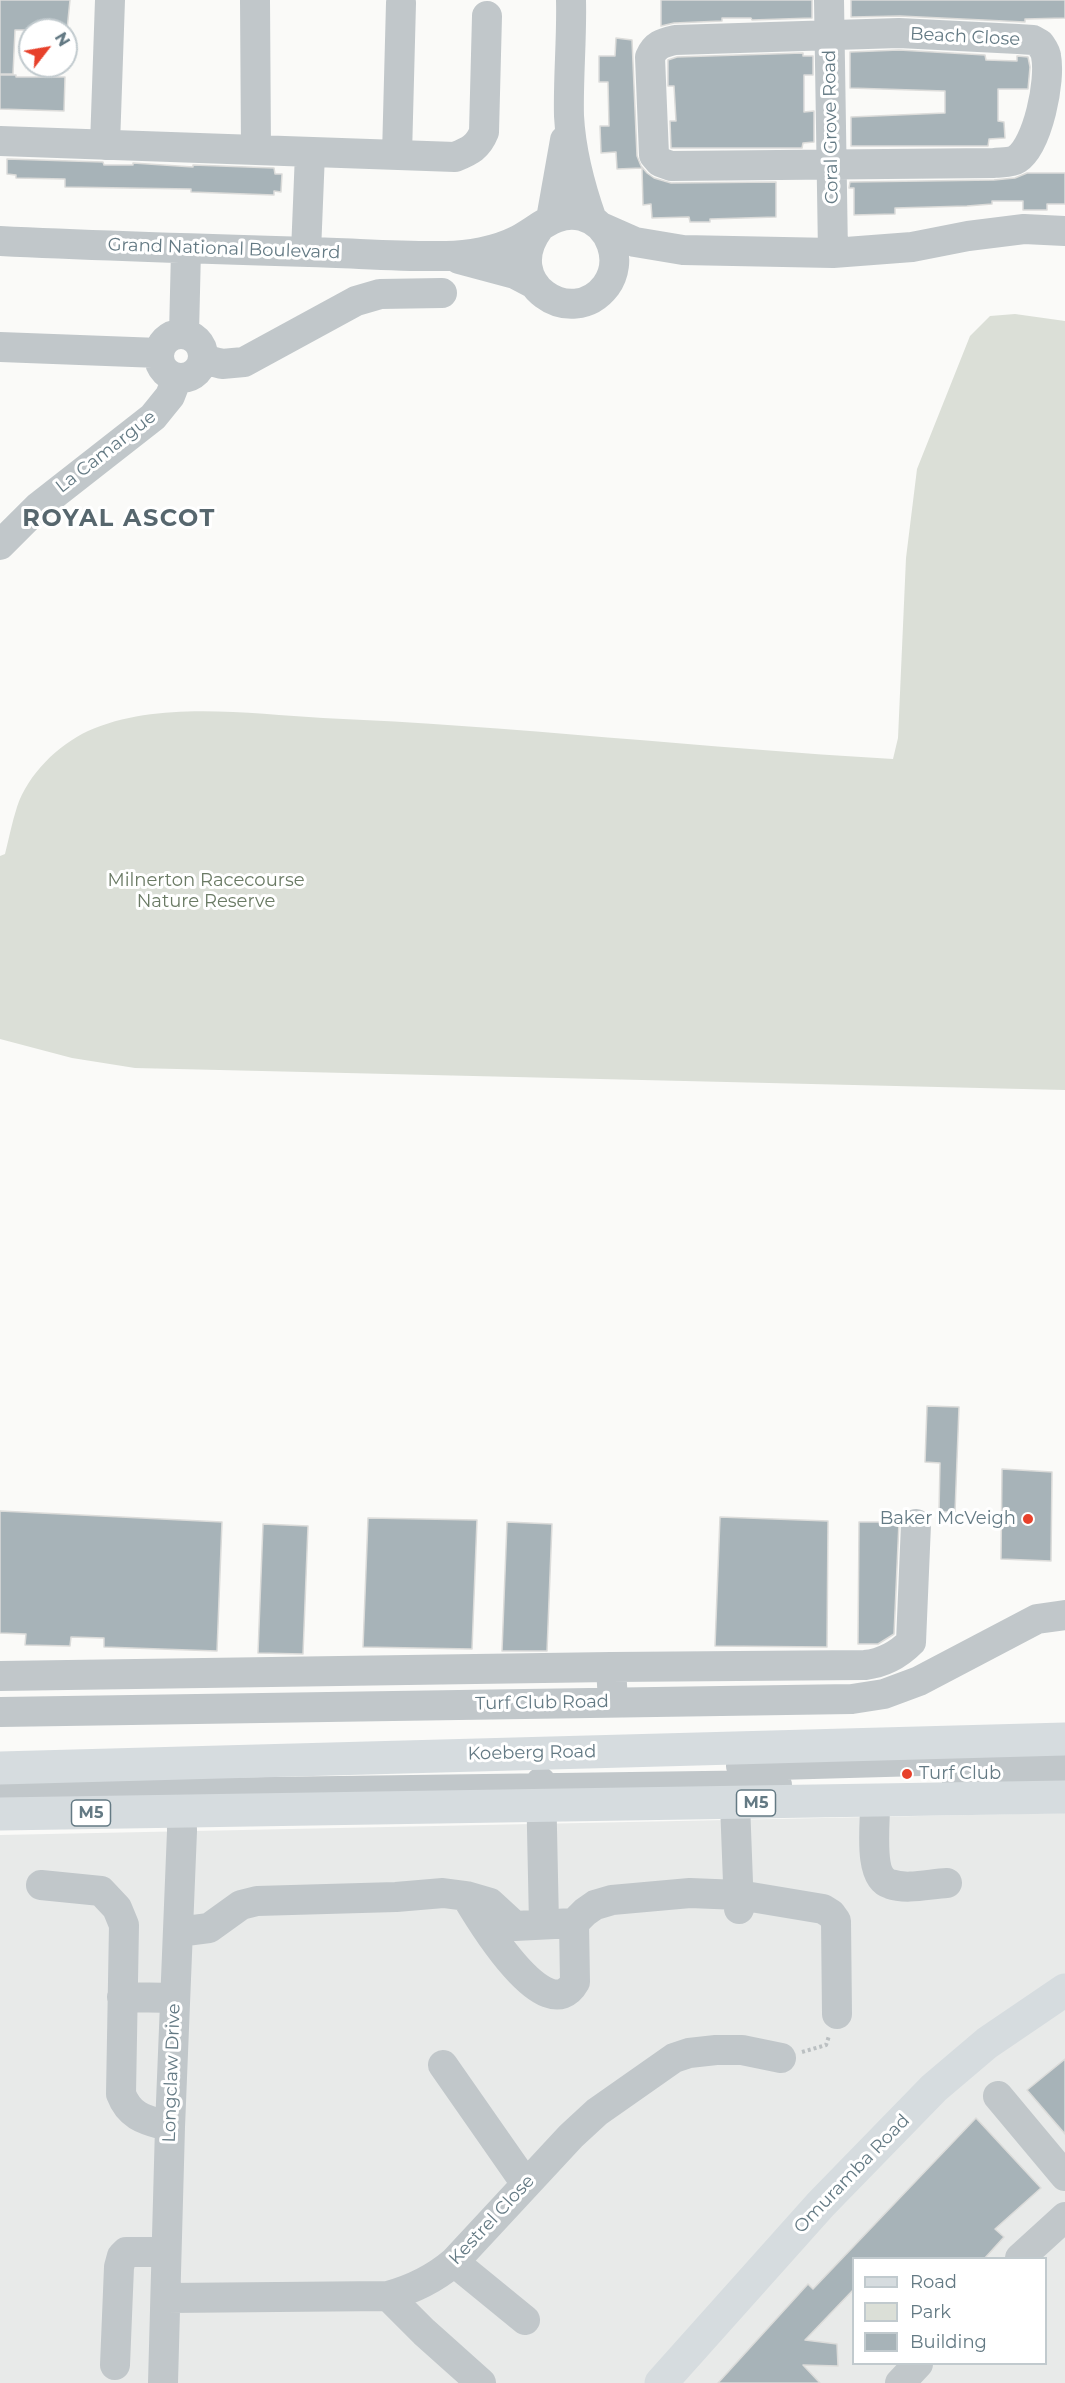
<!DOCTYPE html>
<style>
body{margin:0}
#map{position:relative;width:1065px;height:2383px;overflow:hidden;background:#fafaf8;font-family:Montserrat,sans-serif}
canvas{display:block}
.legend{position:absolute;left:852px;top:2257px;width:195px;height:108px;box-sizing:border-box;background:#fff;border:2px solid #c1cace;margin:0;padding:8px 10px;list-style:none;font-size:18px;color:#647a84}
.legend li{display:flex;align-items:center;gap:12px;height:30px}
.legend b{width:30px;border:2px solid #c1cace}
.north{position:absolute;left:18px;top:18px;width:60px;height:60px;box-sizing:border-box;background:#fff;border:2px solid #c1cace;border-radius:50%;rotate:59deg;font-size:16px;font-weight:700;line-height:24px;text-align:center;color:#647a84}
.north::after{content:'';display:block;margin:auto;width:21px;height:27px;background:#e7412b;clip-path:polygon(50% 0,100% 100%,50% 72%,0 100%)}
</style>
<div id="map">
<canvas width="1065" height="2383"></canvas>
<ul class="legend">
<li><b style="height:8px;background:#d6dcdf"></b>Road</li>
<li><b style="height:16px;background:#dbdfd7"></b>Park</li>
<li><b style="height:16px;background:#a7b3b8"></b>Building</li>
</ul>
<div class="north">N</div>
</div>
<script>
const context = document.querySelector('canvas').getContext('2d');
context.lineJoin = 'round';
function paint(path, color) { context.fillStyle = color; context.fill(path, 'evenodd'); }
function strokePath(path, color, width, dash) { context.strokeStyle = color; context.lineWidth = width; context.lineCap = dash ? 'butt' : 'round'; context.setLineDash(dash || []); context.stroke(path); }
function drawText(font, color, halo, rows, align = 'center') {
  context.font = font + ' Montserrat,sans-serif'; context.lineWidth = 6; context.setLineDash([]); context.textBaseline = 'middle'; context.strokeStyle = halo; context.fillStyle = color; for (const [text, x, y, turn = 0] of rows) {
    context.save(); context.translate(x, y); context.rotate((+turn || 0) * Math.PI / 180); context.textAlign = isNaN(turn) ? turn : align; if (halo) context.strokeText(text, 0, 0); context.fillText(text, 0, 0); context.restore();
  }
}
paint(new Path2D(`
 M1065,1813V2383H0V1835ZM854,2258H1046V2364H854Z`), '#e8eae9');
paint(new Path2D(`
 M1015,314L1065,321V1090L135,1068L72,1058L0,1039V856L5,854C9,838 12,822 17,807C28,774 58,745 88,731C159,700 248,714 323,718C513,726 702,748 893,759L898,738L906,558L917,469L970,336L990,316Z`), '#dbdfd7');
const building = new Path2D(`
 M0,0H70L67,30H15L13,74H0Z
 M661,0H812V18L752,20L751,18H722V21L674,23L661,26Z
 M851,0H1065V18L1025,19V22L900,16L851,17Z
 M616,38L632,40L637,156L641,166L647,173L654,178L671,183L776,182V217L710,219V222H690L689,217L652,218L651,204L643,205L642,168L617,169L616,152L601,153L600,126H609L608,82H599V56H615Z
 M899,50L985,55L986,60L1017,61V56L1028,57L1030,67L1028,89H998V121L1004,122L1005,138L989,139L988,146H851V117L945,113V91L850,88V52Z
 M803,53V56H813V75H804V112L814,111V142L803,143L802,148H671L670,121H676L674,86H668V60L677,57Z
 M0,75H16V77H65L64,111L0,109Z
 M7,159L103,162L104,165H133V163L193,167V165L274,168L275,174H282L281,192L274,191V195L191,192V189L65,187V179L16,178V175L7,174Z
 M1027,173H1065V204H1047V210H1023V201H992V204L967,206L895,208V214L854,215V188H849L850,182L994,180L1015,178Z
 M927,1406L959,1407L955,1512H939L940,1463L925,1462Z
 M1002,1469L1052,1472L1051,1561L1001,1559Z
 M0,1511L222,1522L217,1651L104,1647V1638L71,1637L70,1646L25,1645L26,1634L0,1633Z
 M720,1517L828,1521L827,1647L715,1646Z
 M368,1518L477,1520L472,1649L363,1647Z
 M507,1522L552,1524L547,1651H502Z
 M859,1522H899L894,1634L878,1644H858Z
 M263,1524L308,1526L303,1654L258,1653Z
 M1065,2059V2134L1027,2090Z
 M976,2118L1041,2188L995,2229L1004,2237L984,2259H854V2289L805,2340L837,2344L838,2366L803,2365L820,2383H718L808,2284L813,2289Z`);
paint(building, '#a7b3b8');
strokePath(building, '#dcdcda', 1.5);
strokePath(new Path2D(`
 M802,2052L826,2045L829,2036`), '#bbc0c2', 4, [3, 3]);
strokePath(new Path2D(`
 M255,0L256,150
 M571,0C572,39 568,78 569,116C571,153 580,186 592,220
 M829,0L833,253
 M899,33L1018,39L1033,40L1040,44C1042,47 1046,52 1046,56C1051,80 1038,145 1017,159C1011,163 1001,162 994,163L671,166L660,162L654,155L650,57C655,45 662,43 675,40Z
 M0,141L455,157C470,151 478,147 484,132L487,16
 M105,145L110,0
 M397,155L401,3
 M551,219L565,140
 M601,227L635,242L683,250L833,253L912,247L968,236L1024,229L1065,231
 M0,241C103,246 206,249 309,252C354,253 400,257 446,256C468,256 496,251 516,241C538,230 556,209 582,216C611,224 624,261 606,286C572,331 498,283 539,228
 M306,252L310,153
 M459,259L515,274L534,284
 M159 356a22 22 0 1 1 44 0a22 22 0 1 1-44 0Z
 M184,334L186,250
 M0,347L159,353
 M203,359L222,364L244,362L356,301L380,294L442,293
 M0,545L38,507L153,417L170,396L177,378
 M611,1667L865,1665C883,1663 898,1655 911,1642L916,1524
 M0,1676L611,1667L613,1702
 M0,1712L852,1699L884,1694L919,1681L1037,1619L1065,1615
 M741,1766L1065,1757
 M541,1782L544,1924
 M957,1783L1065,1776
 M0,1793L48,1795L777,1785
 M875,1800C876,1821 867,1877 890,1884C907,1890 929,1884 947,1883
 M735,1803L739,1909
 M41,1885L101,1891L117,1908L124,1925L121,2094C130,2118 147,2120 170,2127
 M466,1896C479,1918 547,2032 575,1982L574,1923
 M178,1932L209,1928L241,1905L257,1901L396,1897L443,1893L466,1896L490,1903L515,1926L574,1923L585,1912L595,1905L612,1900L690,1893L739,1895L823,1909L831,1914L836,1921L837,2014
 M122,1997L175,1998
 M443,2065L526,2184
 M998,2096L1065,2176
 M1020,2258L1065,2217
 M454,2262L525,2320
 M388,2296L424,2332L481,2383
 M167,2298L388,2296C414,2289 434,2279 454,2262L571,2136L597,2112L674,2058L689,2053L716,2050H742L781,2058
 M115,2365L119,2267L122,2256L126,2252H166
 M163,2383L170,2127L182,1831L181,1787
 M900,2383L918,2364`), '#c1c7ca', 30);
strokePath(new Path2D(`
 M0,1768L1065,1739
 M0,1814L1065,1797
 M661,2383L821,2204L934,2088L987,2043L1065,1990`), '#d6dcdf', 33);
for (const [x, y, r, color] of [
 [1028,1519,6,"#e7412b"],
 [907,1774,6,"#e7412b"]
]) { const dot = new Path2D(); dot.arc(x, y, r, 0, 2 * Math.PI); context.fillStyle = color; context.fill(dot); strokePath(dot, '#fff', 2); }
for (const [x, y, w] of [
 [756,1803,39],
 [91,1813,39]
]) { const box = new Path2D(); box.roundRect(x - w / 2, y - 13, w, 26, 4.5); context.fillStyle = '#fff'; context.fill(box); strokePath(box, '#647a84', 1.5); }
drawText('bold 16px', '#647a84', null, [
 ["M5",756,1803],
 ["M5",91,1813]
]);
drawText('18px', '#647a84', '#fff', [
 ["Beach Close",965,37,3],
 ["Coral Grove Road",831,127,-91],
 ["Grand National Boulevard",224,249,2],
 ["La Camargue",106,452,-38],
 ["Turf Club Road",542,1703,-1],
 ["Koeberg Road",532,1753,-1],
 ["Longclaw Drive",172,2073,-88],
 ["Omuramba Road",852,2174,-46],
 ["Kestrel Close",492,2220,-47]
]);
drawText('18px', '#6a7a64', '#fff', [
 ["Milnerton Racecourse",206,881],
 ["Nature Reserve",206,902]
]);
drawText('18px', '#647a84', '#fff', [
 ["Baker McVeigh",1016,1519],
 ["Turf Club",919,1774,"left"]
], 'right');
context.letterSpacing = '1.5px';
drawText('bold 24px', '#57676e', '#fff', [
 ["ROYAL ASCOT",119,519]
]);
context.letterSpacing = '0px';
</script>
